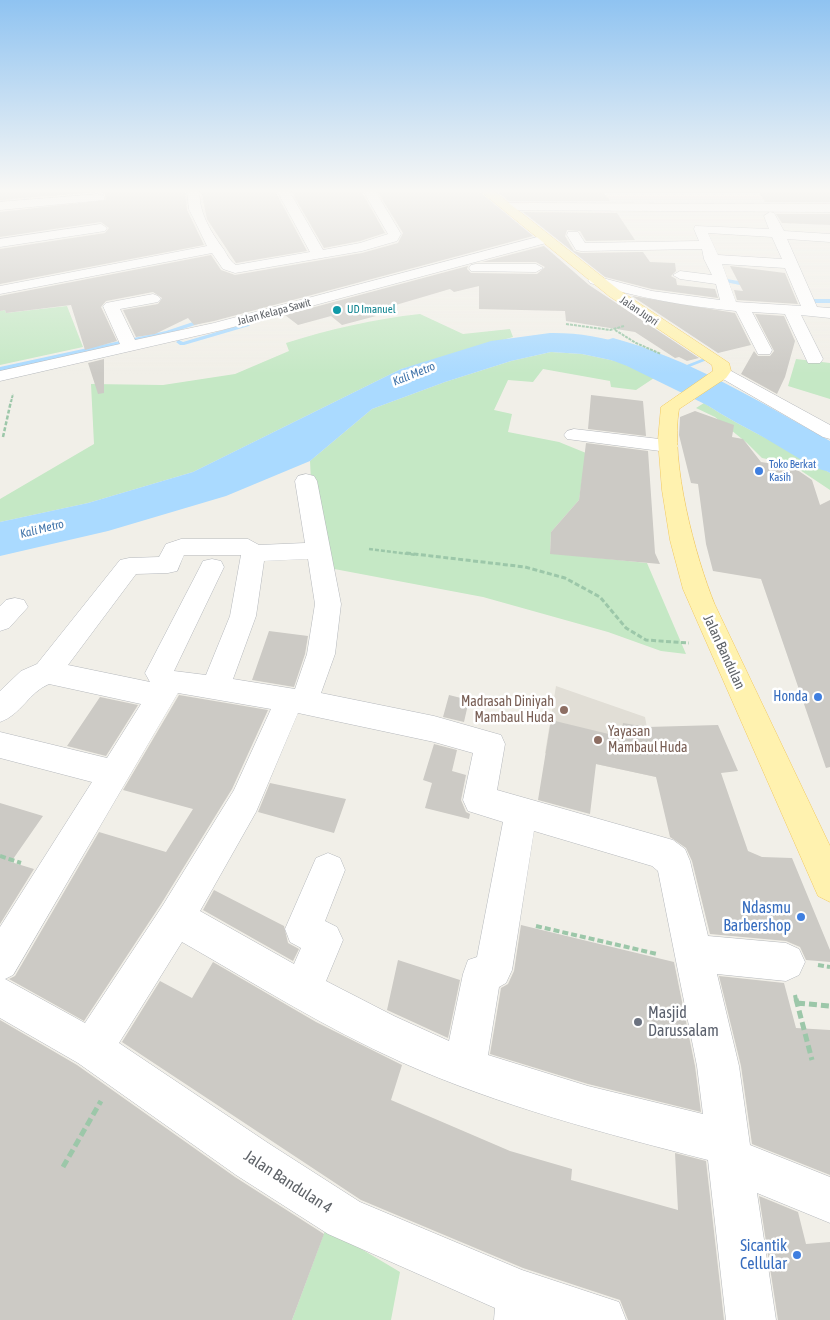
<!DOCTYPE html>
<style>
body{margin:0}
canvas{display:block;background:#f1efe8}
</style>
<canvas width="830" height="1320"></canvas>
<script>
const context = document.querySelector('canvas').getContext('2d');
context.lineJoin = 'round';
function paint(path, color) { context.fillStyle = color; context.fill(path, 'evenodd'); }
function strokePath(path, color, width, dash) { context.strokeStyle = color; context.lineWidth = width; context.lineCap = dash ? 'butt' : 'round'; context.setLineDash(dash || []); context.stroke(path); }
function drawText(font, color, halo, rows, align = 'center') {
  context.font = font + ' "Asap Condensed",sans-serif'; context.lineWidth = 5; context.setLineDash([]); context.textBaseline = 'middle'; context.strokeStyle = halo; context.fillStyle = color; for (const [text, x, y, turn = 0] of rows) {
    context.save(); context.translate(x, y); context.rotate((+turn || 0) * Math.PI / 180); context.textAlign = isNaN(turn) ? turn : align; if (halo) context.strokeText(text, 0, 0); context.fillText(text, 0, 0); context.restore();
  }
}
paint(new Path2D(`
 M556,686L645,717L656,777L545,753Z`), '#e1ded6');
paint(new Path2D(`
 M67,306L83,347L0,365V311L5,310L6,313Z
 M420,314L463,334L510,329L513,337L401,369L193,472L88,503L0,522V499L94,444L91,384L163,385L235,374L289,351L286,343C330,329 374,319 420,314Z
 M551,352L582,354L620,362L654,378L636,390L611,387L610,381L543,369L533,382L508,380L494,410L512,414L508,432L559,442L586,453L579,500L551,532L550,553L647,563L686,654L661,651L608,632L483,597L329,568L311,481L310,461L372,409L445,382L511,361Z
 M796,359L830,363V399L788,386Z
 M704,403C744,430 789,447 830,473V490L791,464L762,458L747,443L715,417L696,408Z
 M326,1228L400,1272L391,1320H292Z`), '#c5e8c5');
paint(new Path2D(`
 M550,333C603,332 651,351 697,374L673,387L620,362L582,354L551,352L511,361L445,382L372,409L310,461L226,496L108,531L0,556V522L88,503L193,472L401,369L491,341Z
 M726,390L830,443V473C789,447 744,430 704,403Z`), '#aadaff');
paint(new Path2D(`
 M491,189H501L466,194L464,193Z
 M727,279L750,283L753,285L750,287L725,282L724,281Z
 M830,299V303H811L808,301L811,299Z
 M205,318L207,319V321L168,334L0,371V367L166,331Z
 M247,323L250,325L249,326L184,345H180L176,342L179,340L183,342Z
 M702,359L707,360L674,373L669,372Z`), '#aadaff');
paint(new Path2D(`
 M613,338C686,357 764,404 830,441V472L815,468L723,413L627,366L601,356L595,349L601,342Z`), '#aadaff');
paint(new Path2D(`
 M0,189H185L187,210L204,245L0,284V249L105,233L109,228L101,222L0,237V212L106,200L105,194L100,192L0,200Z
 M201,189H274L307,251L236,263L207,219Z
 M290,189H360L385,233L360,241L324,248Z
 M376,189H476L533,236L214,321L194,325L188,318L155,334L136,337L123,310L158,304L162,298L153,292L106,301L101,307L117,341L85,350L71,305L6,313L5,310L0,311V296L211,255L221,270L235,275L362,253L398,243L403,233Z
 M494,189H601L610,201H509Z
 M757,189H830V202H765Z
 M523,212L617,213L635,240L586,241L580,231L567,230L565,236L574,251L581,253L643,252L650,262L675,263L676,271L671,276L676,279L677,285L715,289L718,298L652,289L605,277Z
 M776,214H830V225L782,223Z
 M544,246L589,285L699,358L687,361L679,357L675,358L635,332L566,321L565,311L479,309V286L454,292L450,289L372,312L376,316L342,325L331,316L298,325L285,315L468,266L467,269L471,273L537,274L545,267L536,262H482Z
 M730,266L785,273L798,304L737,300L734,290L743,291Z
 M632,296L735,313L751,345L718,353Z
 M755,314L784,316L795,341L785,377L777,394L741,374L754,351L758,356H770L774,351Z
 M104,359V393L98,394L88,363Z
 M591,395L643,401L646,436L588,429Z
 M695,411L734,425L732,437L743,439L761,462L793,467L812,480L820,505L830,500V767L826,768L761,579L713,571L706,544L698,484L691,483L679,435L680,417Z
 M586,443L648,451L655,553L660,564L550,554L551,532L579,500Z
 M269,631L308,636L305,654L294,687L252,680Z
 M179,695L268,710L232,789L161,904L84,1021L9,979L15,976L99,832L166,852L193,809L123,790Z
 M449,695L469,700L464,722L443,717Z
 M100,697L138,705L106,756L67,746Z
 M551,720L621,737L623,723L647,727L718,725L738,771L721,773L748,851L762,857L792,858L830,950V962L806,960L800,947L786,941L710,934L692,861L686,848L670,837L656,777L596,764L590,814L538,800Z
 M434,744L457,750L452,771L466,775L461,800L466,812L470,814L469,819L425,808L432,783L423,780Z
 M270,783L346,799L334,833L258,812Z
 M0,803L43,816L11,862L34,869L0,924Z
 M214,890L284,926L288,943L299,949L293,961L203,910Z
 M521,925L674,962L695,1066L701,1112L588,1084L490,1054L501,988L508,984L514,971Z
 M398,960L460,980L448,1038L387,1010Z
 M213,962L316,1022L402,1065L391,1100L510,1151L572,1169L571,1180L678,1210L675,1153L706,1161L724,1320H628L620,1300L523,1268L361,1200L122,1042L160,981L192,998Z
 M719,976L784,983L796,1028L830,1030V1175L752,1144L741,1066Z
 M0,1020L77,1065L235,1177L324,1234L292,1320H0Z
 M759,1196L798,1212L806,1244L830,1242V1320H778Z`), '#cccac5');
const minor = new Path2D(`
 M187,189H199C199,212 209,229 222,247C226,252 229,261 236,265L310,252L276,189H288L323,250L360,243L388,234L362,189H374L401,234L397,241L362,251L235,273L223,269L212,253L0,294V286L207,246L189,209Z
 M100,194L104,196V200L0,210V202Z
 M508,203L830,204V212L504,210L502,207L504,204Z
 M770,212L774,213L784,231L830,234V242L787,239L817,307L830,308V318L801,315L823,359L820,363H808L785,314L752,312L772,350L770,354H758L756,350L736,311C686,306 638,298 590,283L588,280L595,276L652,291L720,300L716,284L680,279L673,275L680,271L712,275L704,259L702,249L581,251L576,250L567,235L568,232H578L585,243L699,241L694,229L695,226L769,229L764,216ZM708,233L772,237L782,259L718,255ZM722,264L785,268L801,306L736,302Z
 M101,224L107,228L105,231L0,247V239Z
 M545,235L552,239L550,242L222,330L0,381V371L120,344L103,306L106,303L153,294L158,296L161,299L158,302L120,309L135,340L214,323Z
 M476,264H536L543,268L536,272L471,271L469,268L471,265Z
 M722,366L830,425V439L823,437L716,375L713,371L716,367Z
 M574,429L668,440L675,442L678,446L675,450L668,452L567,439L564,435L567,431Z
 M306,474L314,476L317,481L341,604L335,654L321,693L434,716L501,735L505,744L497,790L673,840L685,849L690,861L708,936L786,943L799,949L805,962L799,975L786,981L717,974L739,1066L750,1145L830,1177V1223L757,1193L776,1320H726L708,1160C603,1133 500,1106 401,1062C325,1028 254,983 182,942L119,1043L268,1143L360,1202L522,1270L619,1302L626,1320H494L495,1308L328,1234L236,1175L78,1063L0,1018V927L92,782L0,758V732L107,758L141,704L49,684C29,692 21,715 0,722V691L21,671L37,664L120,560L129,558L159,557L166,544L181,539H248L259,545L305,543L295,481L298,476ZM184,555H241L230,616L206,675L174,671L224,567L221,561L212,559L203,561L200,567L145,673L150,682L68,665L136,574L168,573L177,571ZM308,559L315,604L307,654L295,689L233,679L256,616L264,561ZM178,693L271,709L234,790L163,905L85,1023L5,979L13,975ZM298,713L434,742L473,753L463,800L468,811L503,822L477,957L468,960L463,974L449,1041L394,1016L326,981L343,940L337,927L325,921L345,870L340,858L328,853L316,858L285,929L290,942L301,948L294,964L200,911L256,812ZM534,831L652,866L658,871L697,1066L703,1114L588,1086L488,1055L499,987L506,983L512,970Z
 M15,598L24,600L28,607L9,628L0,631V606L6,600Z`);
const major = new Path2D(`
 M478,189H491L619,290L729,363L731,371L726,378L679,409C670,462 695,556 715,605L830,846V902L818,896L683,589L670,540L662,490L658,440L661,407L713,371L712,365L609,296Z`);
strokePath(minor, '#b5b8bc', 1);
strokePath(major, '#f2c960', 1);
strokePath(new Path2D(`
 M566,324L610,330L624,326
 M615,330L636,343L661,354
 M11,402L13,394`), '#9cc7a9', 2, [3, 1]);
strokePath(new Path2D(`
 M3,437L11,401
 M369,549L417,555`), '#9cc7a9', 2.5, [4, 2]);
strokePath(new Path2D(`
 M406,553L525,567L565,578L600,597L626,628L646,640L689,643`), '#9cc7a9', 3, [5, 2.5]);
strokePath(new Path2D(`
 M0,856L21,863
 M536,926L657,954
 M818,965L830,967
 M795,995L796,1000`), '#9cc7a9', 4, [6, 3]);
strokePath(new Path2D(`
 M796,999L812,1060
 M797,1003L830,1006
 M63,1167L101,1101`), '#9cc7a9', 5, [8, 4]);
paint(minor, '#fff');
paint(major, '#fff2af');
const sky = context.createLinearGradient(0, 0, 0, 374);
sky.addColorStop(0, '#8fc3f1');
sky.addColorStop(0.51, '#f9f8f5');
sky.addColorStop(1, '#f9f8f500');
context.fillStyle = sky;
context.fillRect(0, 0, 830, 374);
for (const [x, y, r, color] of [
 [337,310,5,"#0f9aa8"],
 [759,471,5,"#3f7fe0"],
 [818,697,5,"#3f7fe0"],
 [564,710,5,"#8d6e63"],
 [598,740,5,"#8d6e63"],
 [801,917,5,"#3f7fe0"],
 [638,1022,5,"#6b7280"],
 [797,1255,5,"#3f7fe0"]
]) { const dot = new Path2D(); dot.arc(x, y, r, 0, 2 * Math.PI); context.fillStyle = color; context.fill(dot); strokePath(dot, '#fff', 2); }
drawText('11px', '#0d838f', '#fff', [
 ["UD Imanuel",347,310]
], 'left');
drawText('11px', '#5f6368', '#fff', [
 ["Jalan Jupri",639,311,34],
 ["Jalan Kelapa Sawit",274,312,-15]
]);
drawText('11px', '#366cbe', '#fff', [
 ["Toko Berkat",769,465],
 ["Kasih",769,478]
], 'left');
drawText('italic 12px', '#4174aa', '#fff', [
 ["Kali Metro",414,374,-22],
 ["Kali Metro",42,529,-14]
]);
drawText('14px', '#5f6368', '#fff', [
 ["Jalan Bandulan",724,652,65]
]);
drawText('14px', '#366cbe', '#fff', [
 ["Honda",808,697]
], 'right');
drawText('14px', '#785e54', '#fff', [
 ["Madrasah Diniyah",554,702],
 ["Mambaul Huda",554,718],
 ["Yayasan",608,732,"left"],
 ["Mambaul Huda",608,748,"left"]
], 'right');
drawText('16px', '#366cbe', '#fff', [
 ["Ndasmu",791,908],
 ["Barbershop",791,926],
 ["Sicantik",787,1246],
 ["Cellular",787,1264]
], 'right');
drawText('16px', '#5b616d', '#fff', [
 ["Masjid",648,1013],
 ["Darussalam",648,1031]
], 'left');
drawText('16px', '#5f6368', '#fff', [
 ["Jalan Bandulan 4",288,1182,33]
]);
</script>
